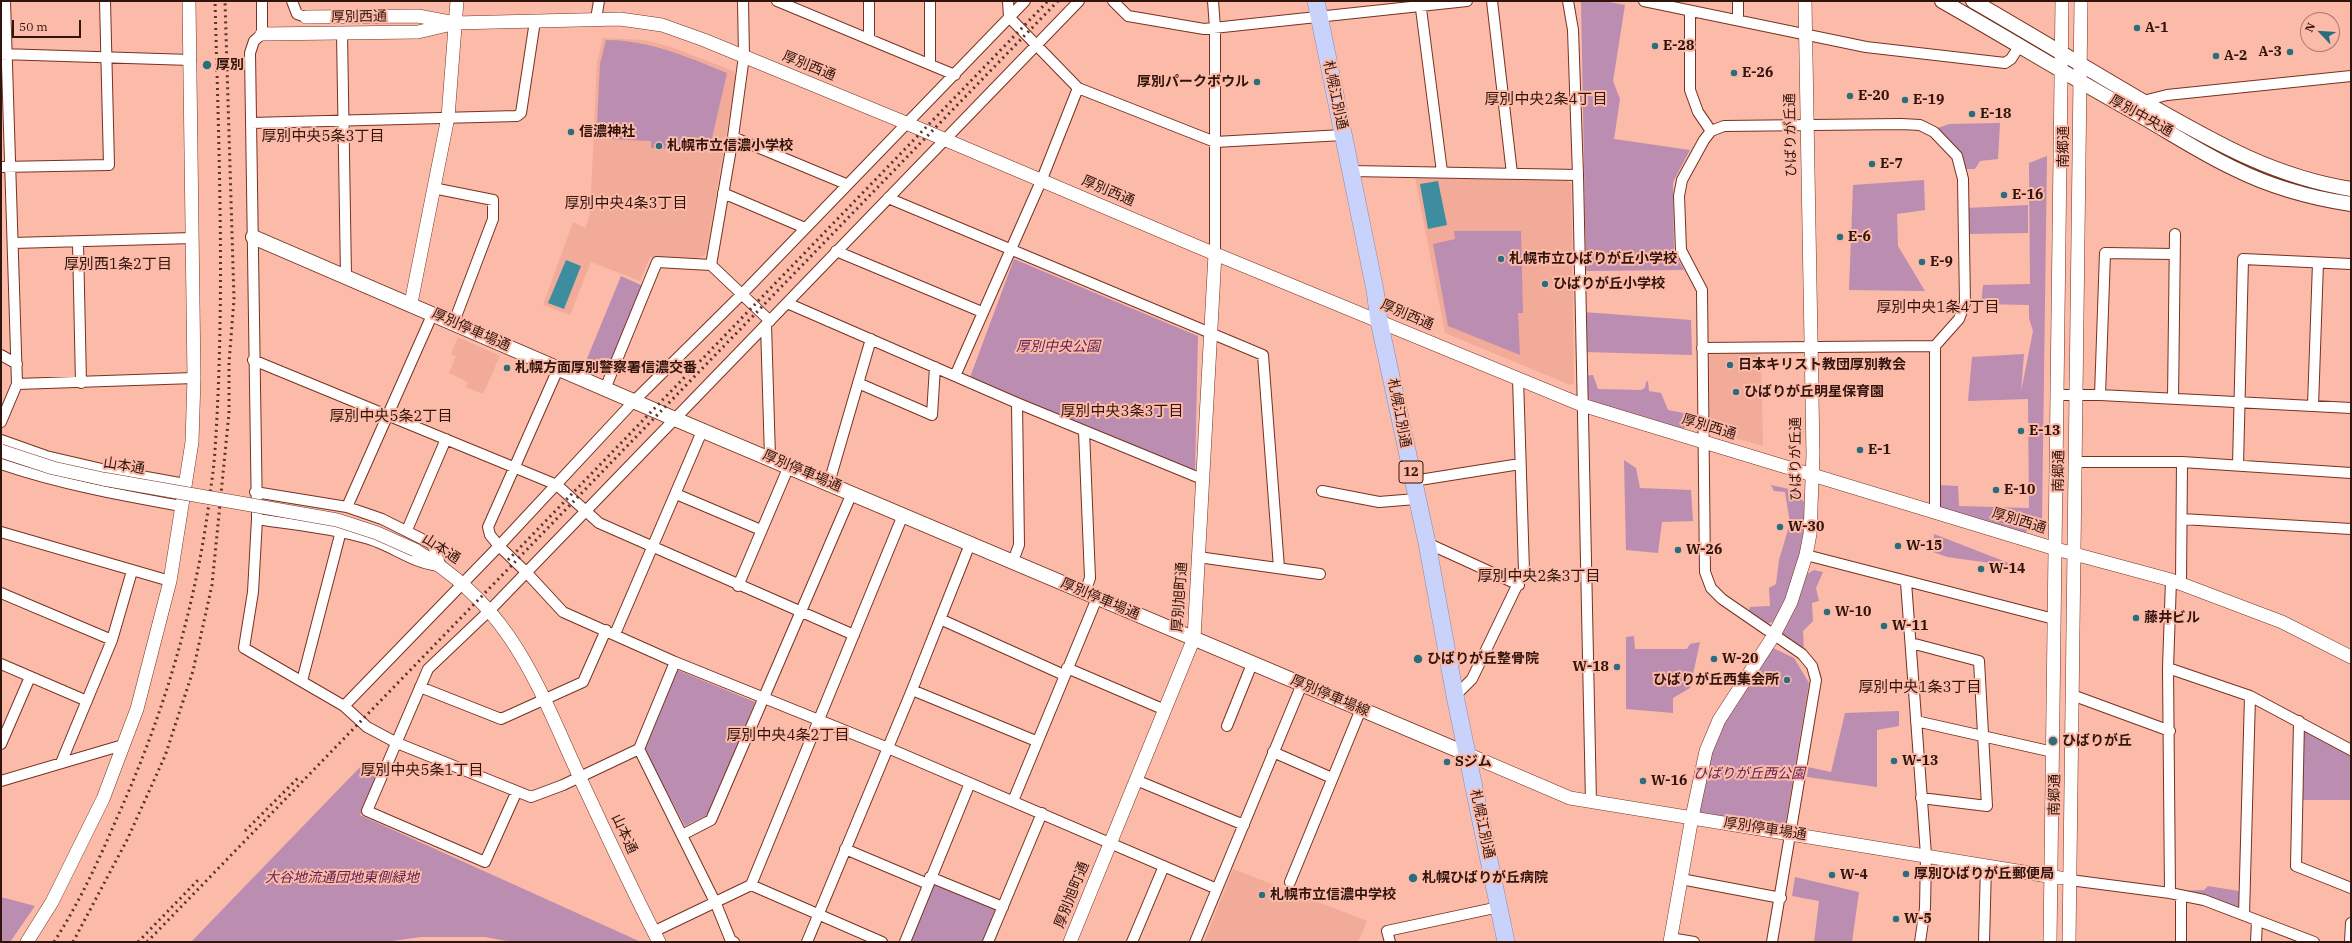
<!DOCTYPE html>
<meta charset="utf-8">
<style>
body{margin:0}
#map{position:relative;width:2352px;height:943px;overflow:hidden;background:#fcbaa9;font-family:"IBM Plex Serif",serif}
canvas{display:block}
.frame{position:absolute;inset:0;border:2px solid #31140c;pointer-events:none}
.north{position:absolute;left:2300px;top:12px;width:40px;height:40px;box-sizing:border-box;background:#fcbaa9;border:1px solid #ab786a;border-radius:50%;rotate:295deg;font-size:11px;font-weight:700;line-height:16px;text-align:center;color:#31140c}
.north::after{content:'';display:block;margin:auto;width:14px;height:18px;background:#2a6e7e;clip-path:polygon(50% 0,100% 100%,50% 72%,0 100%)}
.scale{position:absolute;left:12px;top:20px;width:69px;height:18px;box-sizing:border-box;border:2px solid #31140c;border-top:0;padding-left:5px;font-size:12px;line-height:14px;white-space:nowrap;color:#31140c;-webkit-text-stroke:3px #fcbaa9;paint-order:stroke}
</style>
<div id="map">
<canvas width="2352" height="943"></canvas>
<div class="frame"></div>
<div class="north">N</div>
<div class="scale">50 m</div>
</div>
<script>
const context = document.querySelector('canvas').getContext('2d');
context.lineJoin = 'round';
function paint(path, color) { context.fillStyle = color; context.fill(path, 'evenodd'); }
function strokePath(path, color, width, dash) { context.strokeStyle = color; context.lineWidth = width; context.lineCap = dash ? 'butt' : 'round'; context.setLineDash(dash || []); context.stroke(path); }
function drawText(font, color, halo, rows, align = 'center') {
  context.font = font + ' "IBM Plex Serif","Noto Sans JP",serif'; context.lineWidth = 4; context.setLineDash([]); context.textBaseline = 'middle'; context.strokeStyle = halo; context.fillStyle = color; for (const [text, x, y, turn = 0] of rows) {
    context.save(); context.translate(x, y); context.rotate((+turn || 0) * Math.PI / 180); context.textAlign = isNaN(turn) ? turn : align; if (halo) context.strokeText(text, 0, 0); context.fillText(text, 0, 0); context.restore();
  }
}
paint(new Path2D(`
 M603,38L644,40L671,47L733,71L736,77L706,254L698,258L650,257L640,281L591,262L570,315L543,305L573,222L585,228L590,215L597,63Z
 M1415,177L1568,181L1571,184L1574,383L1570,385L1445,333Z
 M458,337L500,356L483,394L466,387L468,382L449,373L456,356L451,354Z
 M1711,353H1761L1763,446L1714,432L1710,428L1709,357Z
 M1233,869L1367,921L1358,942H1204Z`), '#f1ab98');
paint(new Path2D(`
 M1581,1H1604L1625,5L1613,81L1620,99L1614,139L1690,150L1673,182L1674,252L1684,270L1586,271Z
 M606,40C650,40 687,57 727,73L709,151L651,148V141L609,139L597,126L600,64Z
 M2000,123L1998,159L1980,161L1975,169H1964L1935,129L1949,124Z
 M2047,156L2042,521L2023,534L1939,511V485L1958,486L1959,506L2029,508L2028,399L1968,401L1972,357L2024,354L2021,392L2033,331L2029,318V305L1981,304L1983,285L2030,284L2029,163Z
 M1924,180L1925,210L1897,214L1898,246L1925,291L1849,290L1853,185Z
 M2028,205V233L1966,234V208Z
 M1454,231H1521L1523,313H1518L1520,355L1448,326L1433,244L1455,239Z
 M1014,259L1198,336L1195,472L969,380Z
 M621,276L643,286L607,371L601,374L584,366Z
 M1583,312L1691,320L1692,355L1584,352Z
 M1593,375L1598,389L1641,390L1645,388L1646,382L1648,381L1649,391L1661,393L1668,410L1684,413L1691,419L1689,426L1678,430L1592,402L1585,395L1581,376Z
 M1624,460L1636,468L1640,488L1691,490L1693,521L1662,522L1658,553L1626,550Z
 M1771,485L1793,490L1805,503V532L1796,577L1777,620L1762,626L1748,613L1750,607L1770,606L1769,588L1776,584L1779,560L1790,523L1785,492L1774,491Z
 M1934,534L2019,567L1947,557L1933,552Z
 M1814,570L1823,572L1816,588L1819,601L1812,603L1813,621L1803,631L1804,653L1777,635L1800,578Z
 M1634,636L1635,649H1687L1690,644L1700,642L1690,688L1673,698V713L1626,709V637Z
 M1771,647L1794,658L1809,683L1785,827L1698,814L1701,781L1722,721Z
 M675,669L755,702L709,814L685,826L644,750Z
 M1899,711V726L1877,730V787L1807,777L1808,767L1831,772L1845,713Z
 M2299,727L2351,755V800H2298Z
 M363,764L379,771L360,815L641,942H512L485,937H421L384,942H191Z
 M1795,877L1859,892L1852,942H1814L1819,901L1792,896Z
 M931,881L998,910L985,942H908Z
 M2208,886L2239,891L2240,909L2173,891L2204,890Z
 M1,897L35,906L10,942H1Z`), '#bb8db0');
paint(new Path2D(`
 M1438,181L1447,225L1428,229L1420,184Z
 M566,260L581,266L564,309L548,303Z`), '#3e8d9f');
const minor = new Path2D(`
 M262,1V34L254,41L250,53L257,519L253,592L244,648L344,706L367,727L397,743L531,797L563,785L639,749L675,662
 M292,1L297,14L306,17
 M743,1L744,56L733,137L711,265L770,321
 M777,1L955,75
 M930,1V63
 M1008,1L1009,17L1078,88L1215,142L1343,135
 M1113,1L1128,16L1204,29L1467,1
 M1213,1L1215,28V254
 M1420,1L1442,172
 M1492,1L1512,174
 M1568,1L1573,30L1578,175L1591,802
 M1644,1L1866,47L2005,63L2011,59L2020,45
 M1738,1V20
 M1690,11V90L1698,112L1711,131
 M596,19L599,1
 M342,33L346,276
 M869,38V1
 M1,54L191,60
 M2143,101L2167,95L2351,76
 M251,123L517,116L521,113L535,21
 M733,137L846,184
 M1,167L109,165L105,1
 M1351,171L1578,175
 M433,188L493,200V219L454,322
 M723,193L805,228
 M888,198L1263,355L1279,568
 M13,243L193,238
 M78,243L81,383
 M836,251L982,312
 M787,303L1017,403L1202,479
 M766,325L770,457
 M1935,346V513
 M1702,348L1935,346L1959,319L1965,303L1963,179L1957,156L1934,132L1920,125L1901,124L1724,126L1711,131L1704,140L1682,180L1679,196L1681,250L1702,290L1705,572L1711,588L1722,599L1802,654L1812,666L1816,680L1772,942
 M1,355L17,364
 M253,360L557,485L599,523L854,635
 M558,369L488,527L490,535L499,546L526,572L563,612L675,662L888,748L1217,889
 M955,376L1042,179L1078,88
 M858,383L932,415L935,367
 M17,384L194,378
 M605,389L657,262L711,265
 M2058,395H2100L2351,408
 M2100,395L2105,253L2174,254
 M2173,399L2175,234
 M2313,406L2318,263
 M1,422L17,384L5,1
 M1084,431L1090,578L1085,592
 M1,440L46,456L102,469L185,484
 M2076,462H2182L2351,473
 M1,464C60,484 120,495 181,506
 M2238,465L2243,259L2351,264
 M1413,481L1520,464
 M829,483L871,339
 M1322,491L1379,502L1416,499
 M255,492L347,507L382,519L432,544L441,566C413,564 395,547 369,539C332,528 295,525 257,519
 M676,494L761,530
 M347,507L433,313
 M2182,519L2351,529
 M407,530L446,439
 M1,532L170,581
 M1427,543L1519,585
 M1806,555L2054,619
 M1198,557L1320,574
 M1013,561L1019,545L1017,403
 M1906,582L1926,855L1925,908L1920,942
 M2181,583L2182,462
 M738,586L789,466
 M1,593L112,640
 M940,619L1064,675
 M615,634L703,429
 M1911,643L1979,661L1987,806L1921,798
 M1,664L87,701
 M1067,668L1165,710
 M2168,668L2250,696L2351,750
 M302,681L341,531
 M420,687L501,719L583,682L606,630
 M912,690L1036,741
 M2072,695L2170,731
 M1455,696L1472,679L1524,571L1518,378
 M344,706L499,546L634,401L742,294L1025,1
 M1916,721L2053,752
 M2299,721L2296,866L2351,888
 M1227,726L1252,664
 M1,744L30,677
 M639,749L716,904L731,941L734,942
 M1273,752L1332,778
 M61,763L112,640L132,571
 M1136,780L1244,825
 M1,781L123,745
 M516,793L485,862L367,811L428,669L490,610L1079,1
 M1013,801L1097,598
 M682,835L711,820L852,493
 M845,849L928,884
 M930,877L1003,907
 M1681,879L1781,898
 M2070,880L2170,893L2204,900L2314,942
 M1290,882L1361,709
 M751,885L882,942
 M2170,893L2168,668L2171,580
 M2244,915L2250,696
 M653,932L751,885L903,515
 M1670,938L1694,942
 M807,942L912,690L970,544
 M905,942L970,783
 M988,942L1042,813
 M1132,942L1164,866
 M1195,942L1302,684
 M1390,942L1387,931L1499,907
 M1984,942L1986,865
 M2181,942V896
 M2256,942L2257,921
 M2350,942L2351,923`);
const tertiary = new Path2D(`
 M306,17L418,16L455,23L620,19L662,25L704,40L906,123L1196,246L1582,405L2056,549L2171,580L2282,622L2351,657
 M262,34L418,32L452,24
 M411,303L448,117L457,1
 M415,550C512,607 536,682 580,778C606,833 631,888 659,942
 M1467,754L1570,798L2060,878
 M27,942L52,902L103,799L137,709L170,581L192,442L194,378L189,1
 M1070,942L1194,638L1215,254
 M1670,942L1692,817L1706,751L1719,720L1774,635L1791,602L1806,555L1810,534L1813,454L1805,1
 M2050,942L2062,1
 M2069,942L2081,1`);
const secondary = new Path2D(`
 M1942,1C2009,39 2074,79 2141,116C2171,133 2201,153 2233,168C2269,186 2311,198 2351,204
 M1973,1C2032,35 2091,71 2151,106C2216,143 2275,177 2351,189
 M253,237L675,419L1467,754`);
const trunk = new Path2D(`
 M1316,1L1375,290L1379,321L1427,543L1455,696L1506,942`);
strokePath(minor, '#773220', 12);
strokePath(tertiary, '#773220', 14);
strokePath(secondary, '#773220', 16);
strokePath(trunk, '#8b88a6', 18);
strokePath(minor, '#fff', 10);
strokePath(tertiary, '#fff', 13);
strokePath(secondary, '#fff', 14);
strokePath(trunk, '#c8d2fa', 17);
strokePath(new Path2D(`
 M508,560L1048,1
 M245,831L300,776
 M54,942C79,903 98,862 116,820C162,719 194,614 209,503C211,485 214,468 215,450C225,300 219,151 215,1
 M73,942L127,840L165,756L193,671L212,585L229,413V363L234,299L225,1
 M138,942L198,880
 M147,942L1058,1`), '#59342b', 3, [2, 4]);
const tertiaryBridge = new Path2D(`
 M1,451L53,468L103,479L337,520L377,533L415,550`);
strokePath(tertiaryBridge, '#773220', 14, []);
strokePath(tertiaryBridge, '#fff', 13);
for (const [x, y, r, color] of [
 [2137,28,4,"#2a6e7e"],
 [1655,46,4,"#2a6e7e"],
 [2290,52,4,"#2a6e7e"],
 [2216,56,4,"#2a6e7e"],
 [207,65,5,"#2a6e7e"],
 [1734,73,4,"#2a6e7e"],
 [1257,82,4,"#2a6e7e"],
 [1850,96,4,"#2a6e7e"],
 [1905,100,4,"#2a6e7e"],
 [1972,114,4,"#2a6e7e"],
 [571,132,4,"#2a6e7e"],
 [659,146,4,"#2a6e7e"],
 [1872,164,4,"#2a6e7e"],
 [2004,195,4,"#2a6e7e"],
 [1840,237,4,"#2a6e7e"],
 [1501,259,4,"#2a6e7e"],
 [1922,262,4,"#2a6e7e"],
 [1545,284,4,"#2a6e7e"],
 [1730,365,4,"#2a6e7e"],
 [507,368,4,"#2a6e7e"],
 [1736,392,4,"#2a6e7e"],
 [2021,431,4,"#2a6e7e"],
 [1860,450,4,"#2a6e7e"],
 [1996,490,4,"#2a6e7e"],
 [1780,527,4,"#2a6e7e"],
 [1898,546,4,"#2a6e7e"],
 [1678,550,4,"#2a6e7e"],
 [1981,569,4,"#2a6e7e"],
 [1827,612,4,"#2a6e7e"],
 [2136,618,4,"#2a6e7e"],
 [1884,626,4,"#2a6e7e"],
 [1418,659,5,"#2a6e7e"],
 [1714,659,4,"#2a6e7e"],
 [1617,667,4,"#2a6e7e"],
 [1787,680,4,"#2a6e7e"],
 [2053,741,5,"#2a6e7e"],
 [1894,761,4,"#2a6e7e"],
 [1447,762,4,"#2a6e7e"],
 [1643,781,4,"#2a6e7e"],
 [1906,874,4,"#2a6e7e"],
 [1832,875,4,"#2a6e7e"],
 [1413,878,5,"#2a6e7e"],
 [1262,895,4,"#2a6e7e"],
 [1896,919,4,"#2a6e7e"]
]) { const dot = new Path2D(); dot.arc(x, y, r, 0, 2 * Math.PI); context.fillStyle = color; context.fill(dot); strokePath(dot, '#fcbaa9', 1.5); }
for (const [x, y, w] of [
 [1411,472,24]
]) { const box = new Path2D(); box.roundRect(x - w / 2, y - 11, w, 22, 3); context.fillStyle = '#fcbaa9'; context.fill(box); strokePath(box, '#31140c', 1); }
drawText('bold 13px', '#31140c', null, [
 ["12",1411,472]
]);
drawText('14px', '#31140c', '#fcbaa9', [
 ["厚別西通",359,17,-1],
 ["厚別西通",809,66,22],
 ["札幌江別通",1335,95,78],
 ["厚別中央通",2141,116,29],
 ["ひばりが丘通",1791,135,-91],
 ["南郷通",2064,147,-90],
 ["厚別西通",1108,191,23],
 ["厚別西通",1407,315,23],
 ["厚別停車場通",471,330,24],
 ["札幌江別通",1399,413,79],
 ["厚別西通",1709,427,17],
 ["ひばりが丘通",1796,459,-90],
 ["山本通",124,466,9],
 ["厚別停車場通",802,471,23],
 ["南郷通",2059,471,-89],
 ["厚別西通",2019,521,17],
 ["山本通",441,549,33],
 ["厚別旭町通",1180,597,-86],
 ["厚別停車場通",1100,599,23],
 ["厚別停車場線",1330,696,23],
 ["南郷通",2055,795,-89],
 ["札幌江別通",1482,824,78],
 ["厚別停車場通",1765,829,9],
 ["山本通",624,834,65],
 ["厚別旭町通",1072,895,-68]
]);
drawText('bold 14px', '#31140c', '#fcbaa9', [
 ["A-1",2145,28],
 ["E-28",1663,46],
 ["A-3",2282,52,"right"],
 ["A-2",2224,56],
 ["厚別",216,65],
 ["E-26",1742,73],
 ["厚別パークボウル",1249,82,"right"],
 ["E-20",1858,96],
 ["E-19",1913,100],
 ["E-18",1980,114],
 ["信濃神社",579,132],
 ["札幌市立信濃小学校",667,146],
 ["E-7",1880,164],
 ["E-16",2012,195],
 ["E-6",1848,237],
 ["札幌市立ひばりが丘小学校",1509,259],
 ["E-9",1930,262],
 ["ひばりが丘小学校",1553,284],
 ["日本キリスト教団厚別教会",1738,365],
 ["札幌方面厚別警察署信濃交番",515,368],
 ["ひばりが丘明星保育園",1744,392],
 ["E-13",2029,431],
 ["E-1",1868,450],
 ["E-10",2004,490],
 ["W-30",1788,527],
 ["W-15",1906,546],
 ["W-26",1686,550],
 ["W-14",1989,569],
 ["W-10",1835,612],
 ["藤井ビル",2144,618],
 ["W-11",1892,626],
 ["ひばりが丘整骨院",1427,659],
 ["W-20",1722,659],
 ["W-18",1609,667,"right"],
 ["ひばりが丘西集会所",1779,680,"right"],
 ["ひばりが丘",2062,741],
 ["W-13",1902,761],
 ["Sジム",1455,762],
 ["W-16",1651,781],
 ["厚別ひばりが丘郵便局",1914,874],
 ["W-4",1840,875],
 ["札幌ひばりが丘病院",1422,878],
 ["札幌市立信濃中学校",1270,895],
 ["W-5",1904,919]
], 'left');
drawText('italic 14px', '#602355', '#fcbaa9', [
 ["厚別中央公園",1058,347],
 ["ひばりが丘西公園",1749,774],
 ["大谷地流通団地東側緑地",342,878]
]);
drawText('15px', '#31140c', '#fcbaa9', [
 ["厚別中央2条4丁目",1546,100],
 ["厚別中央5条3丁目",323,137],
 ["厚別中央4条3丁目",626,204],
 ["厚別西1条2丁目",118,265],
 ["厚別中央1条4丁目",1938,308],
 ["厚別中央3条3丁目",1122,412],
 ["厚別中央5条2丁目",391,417],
 ["厚別中央2条3丁目",1539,577],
 ["厚別中央1条3丁目",1920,688],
 ["厚別中央4条2丁目",788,736],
 ["厚別中央5条1丁目",422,771]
]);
</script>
